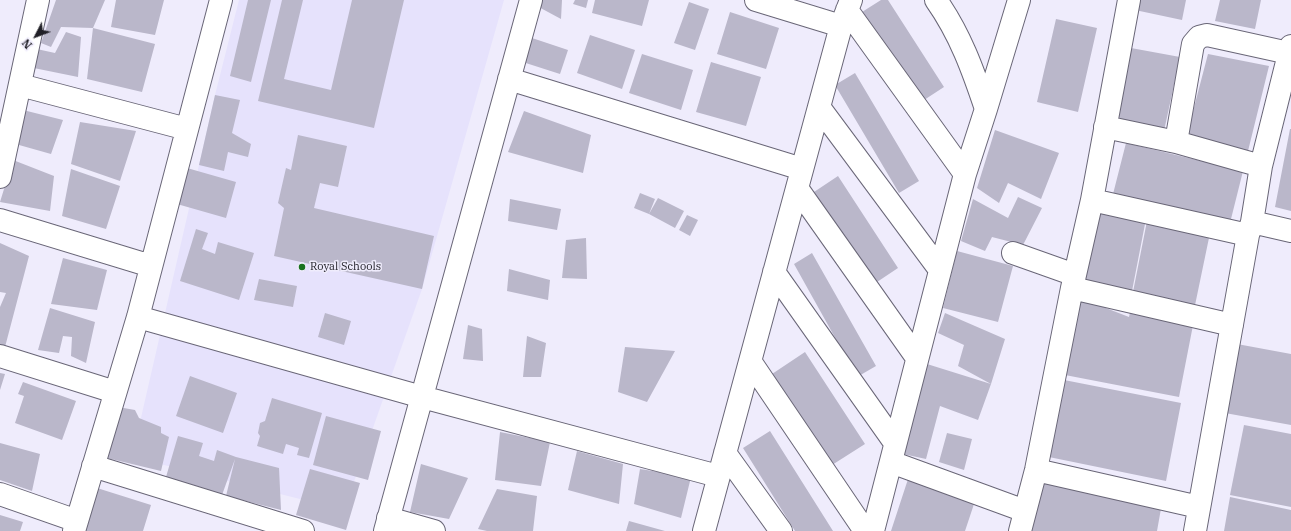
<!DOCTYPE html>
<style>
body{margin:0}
#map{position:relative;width:1291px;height:531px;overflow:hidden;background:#efecfc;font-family:"IBM Plex Serif",serif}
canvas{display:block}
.north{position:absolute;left:16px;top:16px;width:40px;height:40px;-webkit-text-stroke:3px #efecfc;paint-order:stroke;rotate:228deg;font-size:11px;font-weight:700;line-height:16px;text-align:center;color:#212027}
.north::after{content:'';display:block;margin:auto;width:14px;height:18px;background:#212027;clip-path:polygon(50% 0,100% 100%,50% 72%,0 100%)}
</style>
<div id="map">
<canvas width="1291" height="531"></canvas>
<div class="north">N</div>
</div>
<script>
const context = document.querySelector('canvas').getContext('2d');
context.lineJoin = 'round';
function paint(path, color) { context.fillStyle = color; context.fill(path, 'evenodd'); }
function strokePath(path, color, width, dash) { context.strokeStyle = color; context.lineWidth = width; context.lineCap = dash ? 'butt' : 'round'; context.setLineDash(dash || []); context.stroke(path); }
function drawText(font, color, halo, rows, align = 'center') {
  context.font = font + ' "IBM Plex Serif",serif'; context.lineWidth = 3; context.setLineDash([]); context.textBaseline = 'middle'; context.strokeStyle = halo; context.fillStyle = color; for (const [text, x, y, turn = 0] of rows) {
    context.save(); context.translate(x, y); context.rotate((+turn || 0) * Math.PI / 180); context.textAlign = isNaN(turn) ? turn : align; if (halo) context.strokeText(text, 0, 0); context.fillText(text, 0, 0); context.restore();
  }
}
paint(new Path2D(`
 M239,0H504L422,289L344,510L132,457L215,95Z`), '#e6e2fc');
paint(new Path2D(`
 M56,0H105L93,28L61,27L51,47L41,43Z
 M116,0H164L155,35L111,27Z
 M248,0H271L251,82L230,76Z
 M282,0H303L284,79L331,90L352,0H404L374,128L258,101Z
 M536,0H562L561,19L535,5Z
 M575,0H588L586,8L573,4Z
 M595,0H649L642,26L592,13Z
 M881,0H888L944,87L921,102L862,12Z
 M1137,0H1186L1182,20L1135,10Z
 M1220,0H1261L1255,29L1215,21Z
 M689,2L709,9L695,50L674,43Z
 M518,12L538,18L532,38L568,50L560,74L504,56Z
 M730,12L779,28L766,69L717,54Z
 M1056,19L1097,28L1078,112L1037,102Z
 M93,28L155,44L142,92L87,79Z
 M66,32L81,37L78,77L19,65L23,46L55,53Z
 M590,35L635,50L622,89L577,73Z
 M1131,48L1180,57L1164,131L1115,121Z
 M642,54L693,70L681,110L629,93Z
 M1208,54L1269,66L1248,151L1186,138Z
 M711,62L761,77L746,126L696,112Z
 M855,73L919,181L899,193L835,85Z
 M215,95L240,100L232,133L251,144L248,157L228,152L224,171L199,165Z
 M19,109L63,120L51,154L12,143Z
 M524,111L591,135L583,173L508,152Z
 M80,122L136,131L120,181L71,164Z
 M1290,129H1291V211L1275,207Z
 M995,130L1059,153L1041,199L1008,183L999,203L977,188Z
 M298,135L347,146L338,187L320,183L314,208L434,236L422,289L274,256L284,208L278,203L286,168L291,170Z
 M1126,143L1243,171L1230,223L1112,198Z
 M13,160L54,176L50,211L0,202Z
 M187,168L236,182L226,218L177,204Z
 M71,169L120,186L106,229L62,216Z
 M838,176L898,268L874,284L814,192Z
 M640,193L655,199L649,214L634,208Z
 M1018,197L1042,208L1023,245L992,237L985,251L961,241L973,199L1008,218Z
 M658,198L684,211L675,228L649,214Z
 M510,199L561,209L557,230L508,221Z
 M1096,208L1145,224L1132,291L1080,282Z
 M687,215L698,220L690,236L679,230Z
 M1147,221L1210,233L1194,310L1132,297Z
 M196,229L208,233L202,249L215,254L218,242L254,253L239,300L180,281Z
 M586,238L587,279L562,278L566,240Z
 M0,243L29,256L5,347L0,346V307L6,293L0,292Z
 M957,251L1013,266L998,322L943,308Z
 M812,253L876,366L857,377L794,264Z
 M63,258L107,270L97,310L51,304Z
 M509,269L550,280L548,300L507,291Z
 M259,279L297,286L293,307L254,300Z
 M1080,298L1129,317L1131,308L1194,320L1179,397L1065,375Z
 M50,308L95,322L86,363L71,356L72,337L63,336L59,353L38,350Z
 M325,313L351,321L344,345L318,337Z
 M945,313L1005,339L991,384L958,366L964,345L938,333Z
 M468,325L482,329L483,361L463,359Z
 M527,336L546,343L541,377H523Z
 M1237,344L1291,354V425L1225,413Z
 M625,347L675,351L647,402L618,392Z
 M805,352L865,444L832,465L772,374Z
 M927,364L991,384L978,420L940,406L926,459L903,454Z
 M0,373L5,374L0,390Z
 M190,376L237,393L223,433L176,416Z
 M1059,379L1181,403L1166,481L1044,456Z
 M23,382L76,401L62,440L15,423L24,396L18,394Z
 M272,398L322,413L309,458L297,455L299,448L286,444L283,454L257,446L260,436L258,433L260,423L265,421Z
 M118,407L135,410L139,418L161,427V433L169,437L161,471L107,458Z
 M326,416L381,431L368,480L313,465Z
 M1244,425L1291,434V507L1230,495Z
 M770,431L833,531H795L743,448Z
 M500,432L550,442L541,486L495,480Z
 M947,433L972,439L964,470L939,462Z
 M178,436L203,443L199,456L214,461L217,450L236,457L279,468L281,510L226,496L235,459L222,495L166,477Z
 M0,443L40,454L32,491L0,480Z
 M577,451L623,464L619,504L568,490Z
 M421,464L468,478L449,519L410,512Z
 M310,469L360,483L346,530L296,515Z
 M640,469L691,477L681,518L634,504Z
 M910,473L977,495L965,531H891Z
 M1042,478L1162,503L1157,531H1031Z
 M97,488L151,505L143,531H84Z
 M497,489L537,496L533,531H487L478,529Z
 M1230,497L1291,510V531H1224Z
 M0,515L23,522L20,531H0Z
 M629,521L665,531H626Z`), '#bab7ca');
const minor = new Path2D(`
 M756,0L841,26
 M936,0C960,34 973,70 986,109
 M847,10L965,174
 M509,79L802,169
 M20,85L187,129
 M819,107L940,270
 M1105,127L1176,142L1261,166
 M1176,142L1193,44L1199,37L1207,35L1289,53
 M0,177L38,0
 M797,188L917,358
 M1092,200L1248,235
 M0,220L151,266
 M1252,222L1291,231
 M1013,253L1075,275
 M774,272L895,443
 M1072,288L1232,325
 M138,317L422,397L718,476
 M0,356L115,392
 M750,361L865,531
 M725,453L781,531
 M891,462L1025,511
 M93,466L303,531
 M1036,470L1199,507
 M0,494L77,521
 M388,518L434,531
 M74,531L138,317L221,0
 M385,531L531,0
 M704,531L841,26L851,0
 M873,531L965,174L986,109L1019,0
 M1020,531L1036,470L1072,288L1092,200L1129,0
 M1195,531L1248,235L1252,222L1261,166L1291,46`);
strokePath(minor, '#696677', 24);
strokePath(minor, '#fff', 22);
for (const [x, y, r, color] of [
 [302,267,4,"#19721f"]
]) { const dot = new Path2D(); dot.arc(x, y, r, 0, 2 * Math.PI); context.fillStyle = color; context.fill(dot); strokePath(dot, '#efecfc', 1.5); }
drawText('11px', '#212027', '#efecfc', [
 ["Royal Schools",310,267]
], 'left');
</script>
